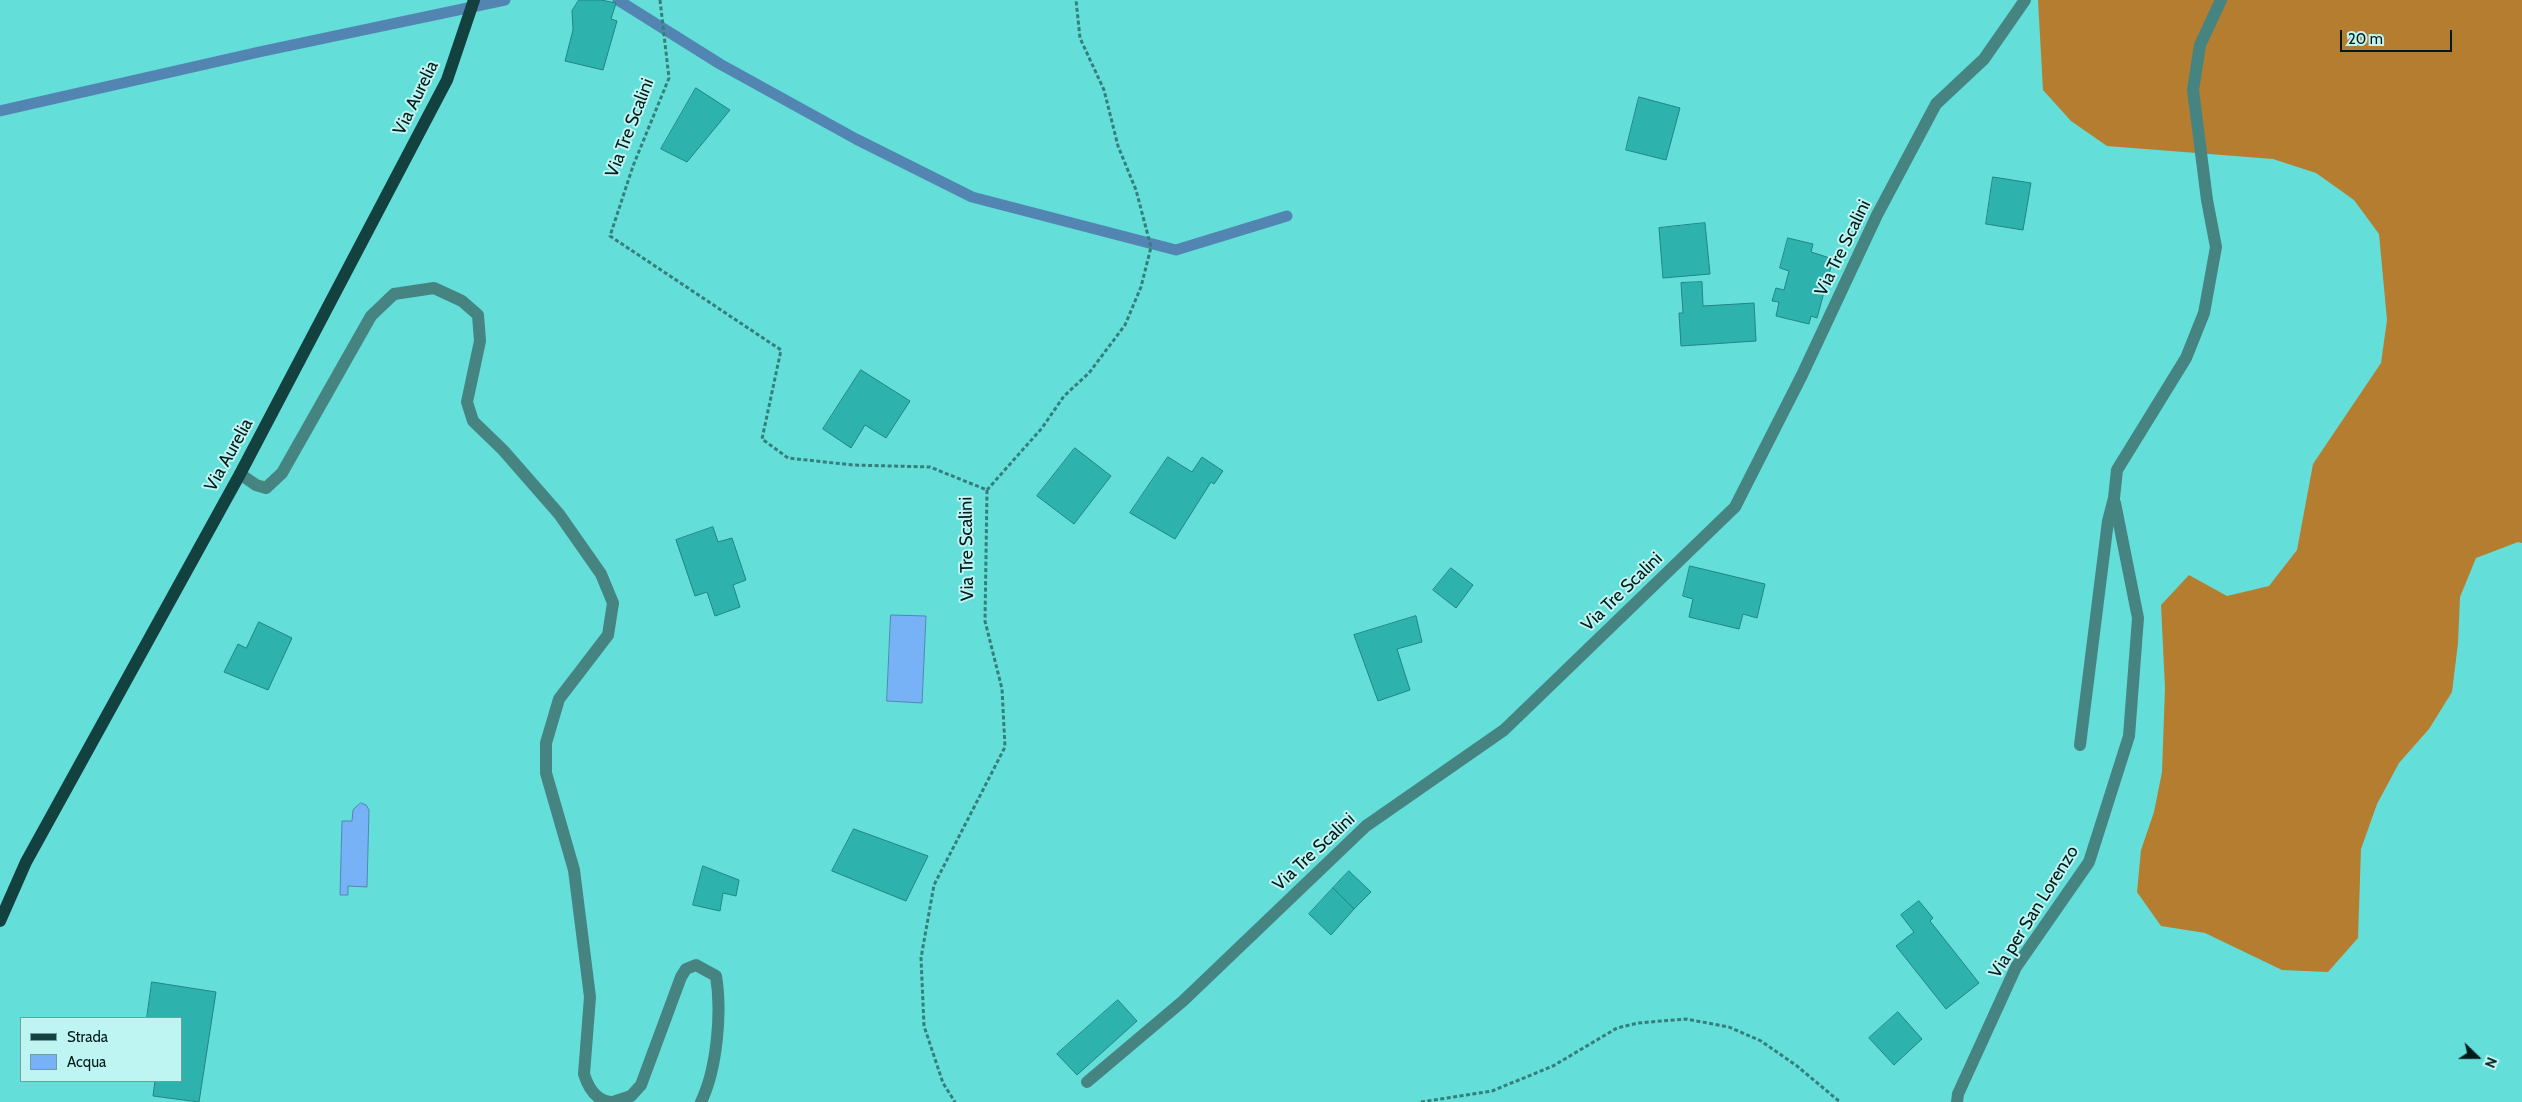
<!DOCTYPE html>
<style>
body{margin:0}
#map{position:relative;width:2522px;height:1102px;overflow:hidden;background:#64ded9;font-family:Cabin,sans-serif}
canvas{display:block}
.legend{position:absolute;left:20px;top:1017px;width:162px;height:65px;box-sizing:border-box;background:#bef4f1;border:1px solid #729d9b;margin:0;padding:6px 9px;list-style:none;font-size:15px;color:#011b1a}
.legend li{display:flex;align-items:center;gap:10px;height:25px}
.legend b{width:25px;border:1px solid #729d9b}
.north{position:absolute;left:2452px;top:1032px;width:50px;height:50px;-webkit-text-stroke:4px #bef4f1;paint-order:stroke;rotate:112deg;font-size:14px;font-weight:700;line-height:20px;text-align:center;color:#011b1a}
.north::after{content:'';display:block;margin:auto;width:18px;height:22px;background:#011b1a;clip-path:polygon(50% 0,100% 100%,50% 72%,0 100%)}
.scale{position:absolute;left:2340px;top:30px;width:112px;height:22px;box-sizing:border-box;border:2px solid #011b1a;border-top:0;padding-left:6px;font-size:15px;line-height:18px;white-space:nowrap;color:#011b1a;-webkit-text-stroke:4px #bef4f1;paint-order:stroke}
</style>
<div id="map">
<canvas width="2522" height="1102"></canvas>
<ul class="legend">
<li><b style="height:6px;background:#13413f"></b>Strada</li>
<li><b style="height:14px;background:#76b2f5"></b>Acqua</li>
</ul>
<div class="north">N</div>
<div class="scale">20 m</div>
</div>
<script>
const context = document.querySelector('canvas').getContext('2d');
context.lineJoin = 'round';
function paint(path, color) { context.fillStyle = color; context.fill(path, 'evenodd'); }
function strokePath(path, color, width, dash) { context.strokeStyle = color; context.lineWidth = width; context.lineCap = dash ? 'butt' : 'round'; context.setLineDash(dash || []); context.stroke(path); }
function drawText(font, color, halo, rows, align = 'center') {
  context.font = font + ' Cabin,sans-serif'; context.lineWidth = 4; context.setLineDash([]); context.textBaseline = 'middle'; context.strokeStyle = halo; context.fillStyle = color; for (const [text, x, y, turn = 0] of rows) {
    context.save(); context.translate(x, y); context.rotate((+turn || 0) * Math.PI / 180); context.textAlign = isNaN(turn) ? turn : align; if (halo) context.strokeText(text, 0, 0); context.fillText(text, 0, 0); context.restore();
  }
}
paint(new Path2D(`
 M2038,0H2522V543L2518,542L2476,558L2460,597L2458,643L2452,692L2429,729L2399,763L2377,804L2361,849L2358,938L2328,972L2282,970L2205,933L2161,926L2137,892L2141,850L2154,812L2162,772L2165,688L2161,605L2189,575L2227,596L2269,586L2297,550L2313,464L2381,363L2387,320L2379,234L2354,200L2316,173L2273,159L2107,146L2071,121L2043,90Z`), '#b57d2f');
const water = new Path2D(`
 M891,615L926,616L922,703L887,701Z
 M361,803L366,805L369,810L367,887L348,886V895H340L342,821H352L353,810Z`);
paint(water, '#76b2f5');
strokePath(water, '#5385b3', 1);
strokePath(new Path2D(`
 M618,0L720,64L856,139L972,197L1176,250L1287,216
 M0,111L259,52L505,0`), '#5385b3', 11);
const building = new Path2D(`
 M579,0H601L616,3L611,19L617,21L603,70L565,61L573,30L572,11Z
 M696,88L730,110L687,162L661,149Z
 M1639,97L1680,108L1666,160L1626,150Z
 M1993,177L2031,183L2023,230L1986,224Z
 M1705,223L1710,274L1663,278L1659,228Z
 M1788,238L1813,244L1811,252L1833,259L1817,318L1811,316L1809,324L1776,316L1779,302L1772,301L1776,288L1784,290L1789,271L1780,268Z
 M1702,282L1703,306L1754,303L1756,341L1681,346L1679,313H1683L1681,283Z
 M861,370L910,401L886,438L865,425L851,448L823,429Z
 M1075,448L1111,476L1074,524L1037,496Z
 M1168,457L1192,472L1202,457L1223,471L1214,484L1211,482L1175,539L1130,513Z
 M713,527L718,542L732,538L746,580L733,585L740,607L715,616L707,592L695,596L676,540Z
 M1690,566L1765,584L1757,618L1743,614L1739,629L1689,617L1693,599L1683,596Z
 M1451,568L1473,585L1456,608L1433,590Z
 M1416,616L1422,642L1397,649L1410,690L1378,701L1354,635Z
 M259,622L292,638L268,690L224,672L238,644L246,648Z
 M854,829L928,856L906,901L832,871Z
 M703,866L739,880L736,896L723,893L720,911L693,905Z
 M1349,871L1371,892L1354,909L1333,888Z
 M1333,888L1354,909L1331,935L1309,914Z
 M1919,901L1933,918L1930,921L1979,983L1946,1009L1896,946L1914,932L1901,915Z
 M152,982L216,992L199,1102L153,1096L155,1081H181V1018H147Z
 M1118,1000L1137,1021L1077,1075L1057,1054Z
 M1898,1012L1922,1039L1894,1065L1869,1038Z`);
paint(building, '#2db2ae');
strokePath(building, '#228582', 1);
strokePath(new Path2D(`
 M660,0L669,78L633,166L610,236L781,350L762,439L788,458L853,465L930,467L987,490L985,621L1002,689L1005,747L934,885L921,958L924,1026L943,1083L955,1102
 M987,490L1042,428L1064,396L1089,373L1125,325L1141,287L1151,247L1136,190L1118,146L1104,90L1080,38L1076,0
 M1421,1102L1492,1091L1553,1066L1617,1028L1638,1023L1686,1019L1729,1027L1761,1041L1797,1066L1840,1102`), '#347f7c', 3, [4, 2.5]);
strokePath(new Path2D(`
 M240,474L256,485L266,488L282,473L371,316L394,294L434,288L462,301L478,315L480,341L467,402L473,421L503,450L559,514L601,574L613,603L608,635L559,699L546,743V773L574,870L590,997L584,1074C588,1087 596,1100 610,1102
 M2080,745L2108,521L2114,498L2117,470L2186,358L2204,313L2216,247L2207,200L2193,90L2200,45L2221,0
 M1087,1082L1183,1001L1366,826L1504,730L1735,507L1802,375L1877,215L1936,104L1984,59L2025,0
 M613,1102L631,1096L641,1085L681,977L686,969L696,965L716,976C722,1012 717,1069 701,1102
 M1957,1102L1958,1094L2016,967L2089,862L2129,736L2138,618L2115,503`), '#468482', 12);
strokePath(new Path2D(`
 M0,921L26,862L240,474L447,80L474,0`), '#13413f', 12);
drawText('18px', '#011b1a', '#bef4f1', [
 ["Via Aurelia",416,98,-64],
 ["Via Tre Scalini",630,128,-69],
 ["Via Tre Scalini",1843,248,-64],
 ["Via Aurelia",229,455,-61],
 ["Via Tre Scalini",967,549,-91],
 ["Via Tre Scalini",1622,592,-44],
 ["Via Tre Scalini",1314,852,-43],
 ["Via per San Lorenzo",2034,912,-58]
]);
</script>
